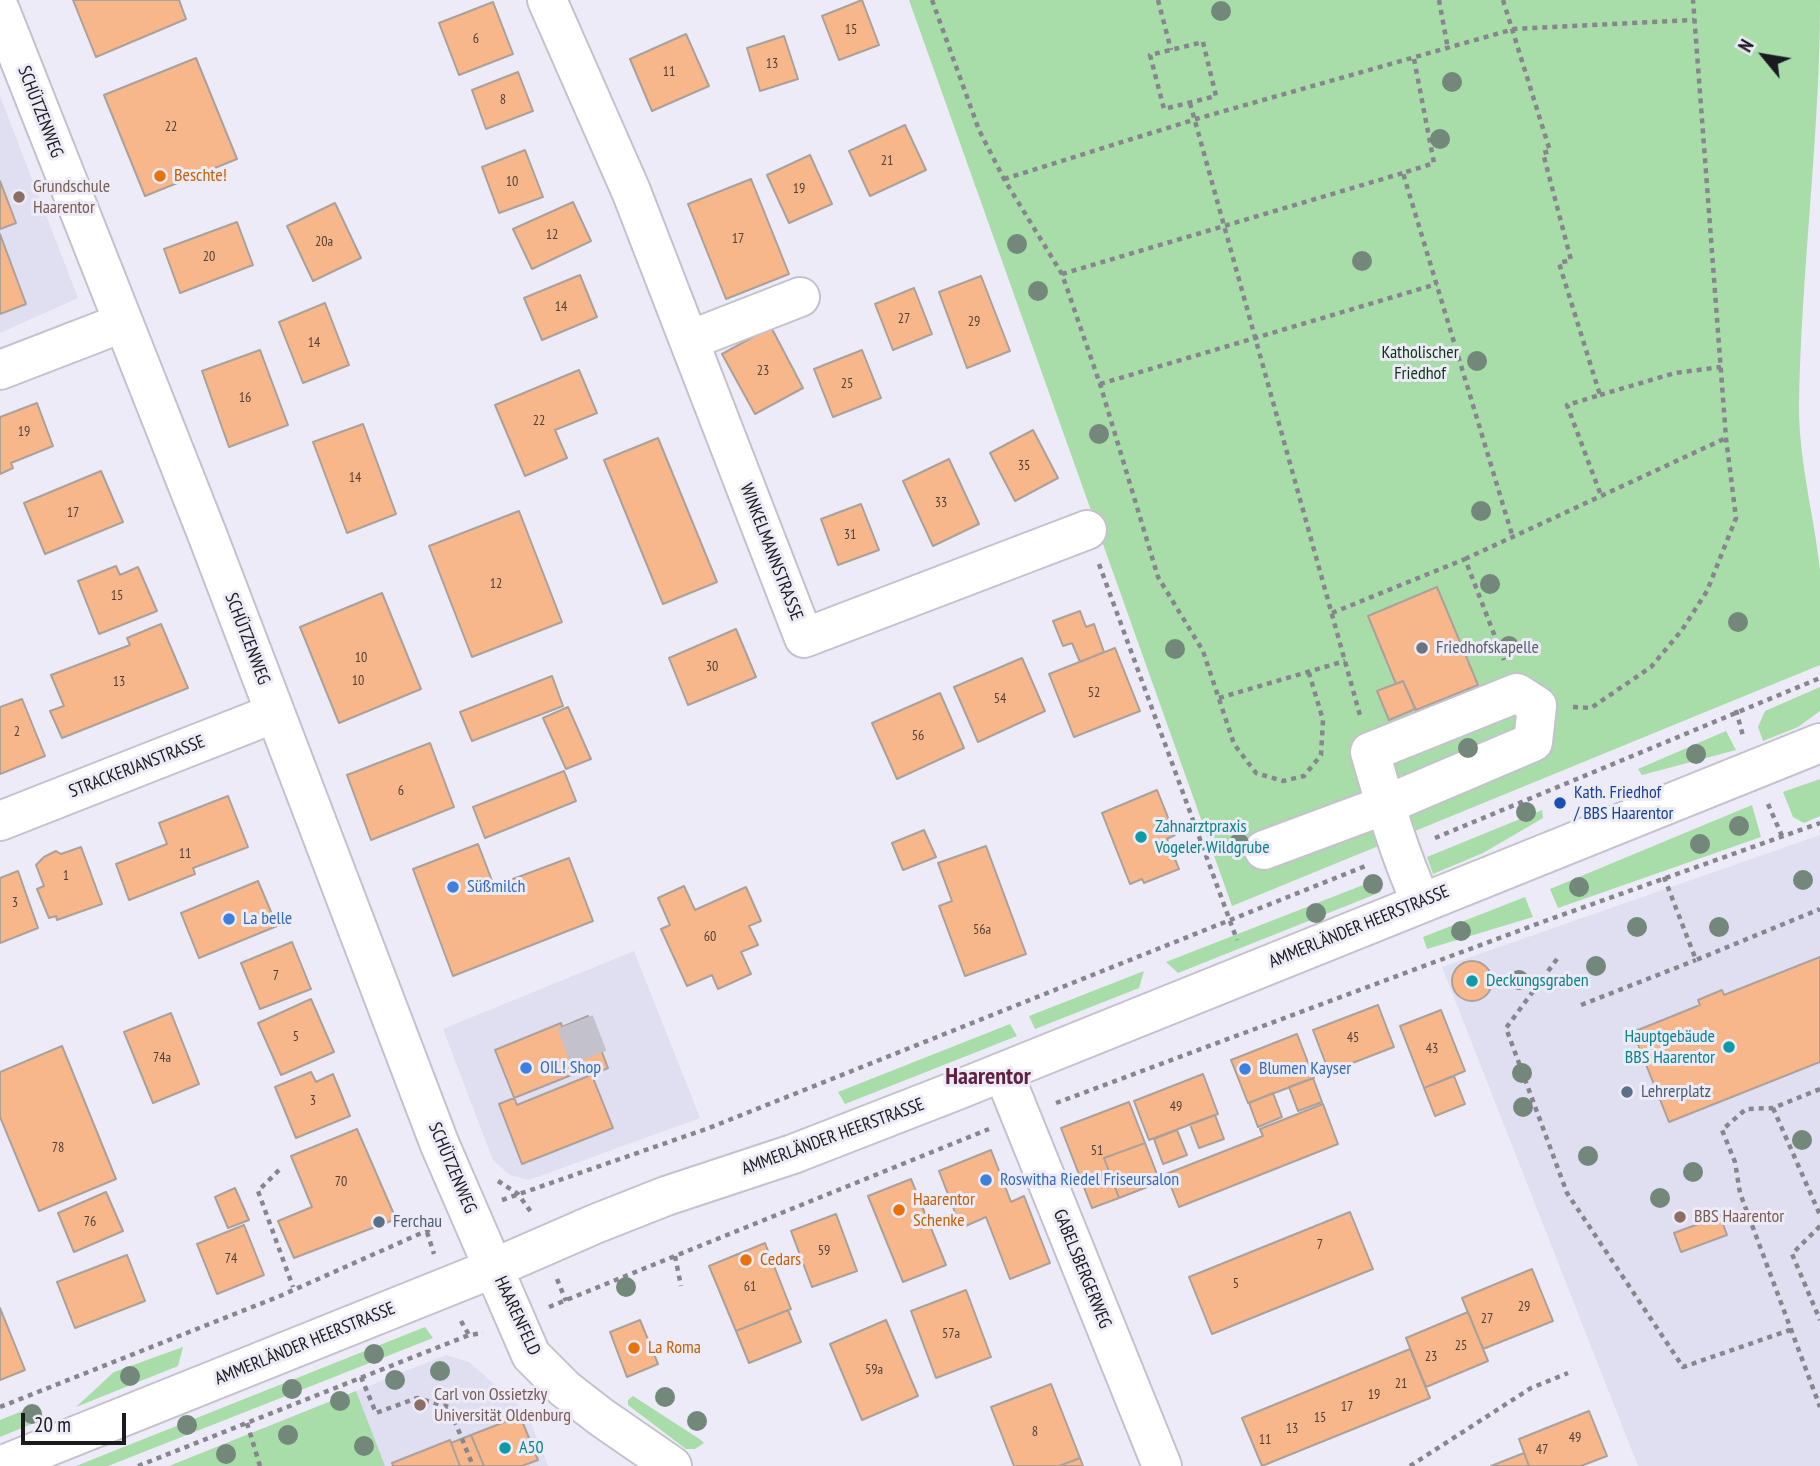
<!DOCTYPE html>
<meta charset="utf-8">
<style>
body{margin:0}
#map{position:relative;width:1820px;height:1466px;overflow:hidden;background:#ecebf7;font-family:"PT Sans Narrow",sans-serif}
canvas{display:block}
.north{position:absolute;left:1729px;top:21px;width:70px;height:70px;-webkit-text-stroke:5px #ecebf7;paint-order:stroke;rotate:300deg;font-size:19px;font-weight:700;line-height:28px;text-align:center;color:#1b1b1f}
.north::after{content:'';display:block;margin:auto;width:24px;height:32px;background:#1b1b1f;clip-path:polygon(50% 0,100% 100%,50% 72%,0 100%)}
.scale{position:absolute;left:21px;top:1413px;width:105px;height:32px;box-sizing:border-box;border:4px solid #1b1b1f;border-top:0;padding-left:9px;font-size:21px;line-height:24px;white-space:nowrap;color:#1b1b1f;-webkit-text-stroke:5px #ecebf7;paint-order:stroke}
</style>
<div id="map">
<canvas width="1820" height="1466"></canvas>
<div class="north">N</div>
<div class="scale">20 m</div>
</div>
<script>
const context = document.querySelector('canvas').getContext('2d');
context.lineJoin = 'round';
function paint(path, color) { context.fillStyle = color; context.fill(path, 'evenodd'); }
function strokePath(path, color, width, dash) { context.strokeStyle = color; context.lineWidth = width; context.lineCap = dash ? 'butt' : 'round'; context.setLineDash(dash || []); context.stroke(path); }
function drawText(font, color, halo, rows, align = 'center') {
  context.font = font + ' "PT Sans Narrow",sans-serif'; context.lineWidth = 6; context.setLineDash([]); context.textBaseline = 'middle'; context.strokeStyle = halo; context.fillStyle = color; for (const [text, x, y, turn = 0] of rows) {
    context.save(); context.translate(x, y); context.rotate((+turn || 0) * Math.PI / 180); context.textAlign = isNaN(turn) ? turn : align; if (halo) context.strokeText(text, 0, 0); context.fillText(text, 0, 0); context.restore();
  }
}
paint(new Path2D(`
 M0,96L78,298L0,333Z
 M1820,835V1466H1638L1442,967Z
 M634,951L700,1118L529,1180L510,1175L493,1160L443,1029Z
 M446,1355L469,1362L527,1413L548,1466H170Z`), '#e0def1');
paint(new Path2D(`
 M909,0H1820C1820,136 1801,271 1799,407C1799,462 1814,515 1820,570C1820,601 1820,634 1820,665L1232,906Z
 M1820,687V711L1798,727L1763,741L1758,727L1765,711Z
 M1726,731L1736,750L1642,775L1638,769Z
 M1820,779V816L1804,823L1793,817L1783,792Z
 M1752,805L1761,837L1558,908L1550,889Z
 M1542,810L1543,818L1483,853L1433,874L1427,857Z
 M1376,880L1381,892L1178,973L1166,962Z
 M1525,897L1533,917L1427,949L1423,937Z
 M1144,971L1139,988L1035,1029L1029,1016Z
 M1010,1024L1017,1036L845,1104L838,1092Z
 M425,1327L433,1338L108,1466H76Z
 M183,1347L178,1366L76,1407L114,1372Z
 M356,1391L385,1466H169Z
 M633,1396L701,1440L704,1443L695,1449H686L628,1405V1400Z
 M38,1405L44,1419L0,1437V1420Z`), '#a8dca9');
const building = new Path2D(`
 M73,0H179L186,19L96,57Z
 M862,0L879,45L839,60L822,16Z
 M493,2L513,54L459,75L439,23Z
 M686,34L709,86L652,111L630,59Z
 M784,36L798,79L760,91L747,48Z
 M196,58L237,159L145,196L104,95Z
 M518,72L533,111L486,129L472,90Z
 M905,125L926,170L870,196L849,151Z
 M525,150L543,197L499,213L482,167Z
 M810,155L832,204L789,223L767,175Z
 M751,179L789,274L726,299L688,204Z
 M0,181L16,223L0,229Z
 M573,202L591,241L532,269L513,229Z
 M335,203L361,258L313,281L287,226Z
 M237,222L253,265L180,293L164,249Z
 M0,234L26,304L0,314Z
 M580,275L597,317L542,340L524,298Z
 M981,276L1010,351L967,368L939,292Z
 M914,288L932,334L893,350L875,304Z
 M325,303L349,365L303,383L279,322Z
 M771,327L803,388L755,414L722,354Z
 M260,350L288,425L229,447L202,371Z
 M862,350L881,398L833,417L814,369Z
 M579,370L597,413L555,430L567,458L525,476L495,405Z
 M37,403L53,446L11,463L13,468L0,474V417Z
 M363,424L396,514L347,533L313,442Z
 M1033,430L1058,478L1015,501L990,453Z
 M658,438L717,582L663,604L604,460Z
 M949,459L979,524L933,546L903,481Z
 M101,471L123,522L45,554L24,503Z
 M861,504L879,550L838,565L821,519Z
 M519,511L562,622L472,657L429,546Z
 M116,566L120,575L138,567L157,611L99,634L78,581Z
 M1437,587L1478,685L1416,710L1403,681L1396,684L1368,616Z
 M382,593L421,689L339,723L300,627Z
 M1080,611L1086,627L1094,624L1104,652L1080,662L1072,643L1063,646L1053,621Z
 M161,624L188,688L62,738L50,711L64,706L51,675L130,645L127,638Z
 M736,629L756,677L688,705L669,658Z
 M1115,648L1140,711L1074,737L1049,674Z
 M1022,658L1045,711L978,742L954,687Z
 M552,676L563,706L472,741L460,712Z
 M1403,681L1415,709L1389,720L1377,691Z
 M940,693L964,748L897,779L872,723Z
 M22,699L45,756L0,774V707Z
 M568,707L591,759L566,769L543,718Z
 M430,743L454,807L371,840L347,775Z
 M564,771L576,801L485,838L473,807Z
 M1157,790L1175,835L1167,839L1179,869L1144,883L1142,879L1130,884L1102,813Z
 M228,796L248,847L193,868L195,874L129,900L116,864L167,844L159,823Z
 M924,830L936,857L903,870L892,843Z
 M478,844L494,886L569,858L593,921L453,976L413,869Z
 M986,846L1026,954L965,976L939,906L952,901L938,863Z
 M81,847L102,904L57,920L56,916L49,918L37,889L44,886L36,865L44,857L56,851L61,854Z
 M18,871L38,928L0,943V878Z
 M258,881L277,926L199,958L181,913Z
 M684,886L695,910L746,887L761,921L749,926L758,945L741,952L751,974L718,989L712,975L687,986L661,929L670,925L658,898Z
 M292,942L311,989L260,1009L241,963Z
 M1820,957V1062L1669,1122L1633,1032L1700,1005L1698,1000L1722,990L1724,995Z
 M1452 981a20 20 0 1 1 40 0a20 20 0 1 1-40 0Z
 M311,999L334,1052L281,1075L258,1023Z
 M1378,1005L1394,1047L1329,1072L1313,1030Z
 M1441,1010L1465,1071L1424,1088L1400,1026Z
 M171,1013L199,1084L153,1103L124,1032Z
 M588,1016L608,1068L517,1105L495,1050L561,1023L562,1027Z
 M1297,1034L1314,1078L1248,1103L1231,1060Z
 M62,1046L116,1179L39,1211L0,1117V1072Z
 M589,1068L613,1128L522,1164L499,1104Z
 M311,1072L316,1082L333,1074L350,1116L296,1138L275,1087Z
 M1203,1074L1218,1114L1149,1140L1134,1101Z
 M1454,1076L1465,1104L1435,1116L1424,1088Z
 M1313,1078L1322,1102L1298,1111L1289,1087Z
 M1273,1093L1282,1117L1258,1127L1249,1103Z
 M1129,1102L1145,1143L1104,1158L1119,1198L1092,1208L1061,1128Z
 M1323,1104L1338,1144L1179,1207L1166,1174L1263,1136L1260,1129Z
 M1215,1115L1224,1139L1199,1148L1190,1124Z
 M357,1129L396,1219L294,1258L278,1221L312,1207L291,1156Z
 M1177,1130L1187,1155L1163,1164L1154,1139Z
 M1145,1143L1160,1182L1119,1198L1104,1158Z
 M991,1150L1011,1202L1024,1196L1050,1263L1010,1279L986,1217L961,1228L939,1171Z
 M911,1179L946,1265L903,1282L868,1196Z
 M235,1188L249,1220L228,1228L215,1197Z
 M106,1192L123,1231L74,1252L58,1213Z
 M1350,1212L1373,1269L1212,1334L1189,1277Z
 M836,1214L857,1271L812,1287L791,1231Z
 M1720,1216L1727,1235L1681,1252L1674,1233Z
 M244,1225L264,1275L217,1294L197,1244Z
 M765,1243L791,1309L736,1331L709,1266Z
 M127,1255L145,1301L75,1328L57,1282Z
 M1532,1269L1553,1321L1483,1349L1462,1298Z
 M966,1290L991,1357L936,1378L911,1311Z
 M0,1308L25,1370L0,1380Z
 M788,1310L801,1342L749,1363L736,1331Z
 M1468,1312L1488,1361L1426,1387L1406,1338Z
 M640,1320L658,1364L627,1377L610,1332Z
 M886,1320L918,1396L862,1420L830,1344Z
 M1410,1349L1430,1398L1262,1466L1242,1418Z
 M1051,1384L1080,1458L1059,1466H1014L991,1407Z
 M1589,1411L1607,1456L1581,1466H1529L1519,1439Z
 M520,1416L538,1460L522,1466H484L471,1435Z
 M471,1435L484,1466H460L451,1443Z
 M450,1440L460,1466H393L392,1463Z
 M1524,1453L1529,1466H1491Z
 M1080,1458L1083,1466H1059Z`);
paint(building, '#f7b78a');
strokePath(building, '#aba19a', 2);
strokePath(new Path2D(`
 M575,1022L595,1074`), '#c2c1cc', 38, [38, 19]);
const minor = new Path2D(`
 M547,0L631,191L804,638L1087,530
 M0,10L207,534L440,1145L531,1355L565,1389L601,1417L672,1466
 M690,340L800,297
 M0,370L122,323
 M0,821L275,713
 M1264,850L1385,805L1533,742L1537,706L1517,693L1370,752C1385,804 1399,853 1421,902
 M1003,1072L1162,1466
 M0,1466L494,1268L595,1224L666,1196L793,1154L955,1091L1820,743`);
strokePath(minor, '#c3c2cd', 42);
strokePath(new Path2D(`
 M932,0L979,130L1004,179L1062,274L1100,384L1158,577L1203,651L1234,744L1256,773L1283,781L1304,776L1321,755L1323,720L1309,673
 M1158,0L1171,50
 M1439,0L1448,49
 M1503,0L1550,151L1543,153L1571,260L1559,263L1600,395L1567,405L1602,498
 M1203,42L1216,96L1164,109L1150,55Z
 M1414,59L1434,163L1403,173L1513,538
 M1190,103L1361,719
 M1004,179L1196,119L1514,29L1694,20
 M1062,274L1403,173
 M1100,384L1437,284
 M1600,395L1675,373L1721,367
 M1465,559L1726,438
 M1099,564L1237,940
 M1332,613L1465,559L1504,660
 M1219,698L1345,661
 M1573,707L1591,708L1651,667L1682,630L1707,591L1736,518L1726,438L1693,0
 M1736,710L1743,736
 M1768,804L1782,836
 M1435,838L1820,678
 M1664,877L1696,960L1820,909
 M1557,959L1506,1028L1567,1193L1683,1367L1790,1330
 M1581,1005L1696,960
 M1820,1089L1773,1108L1746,1109L1722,1130L1735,1162L1740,1193L1820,1407
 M1056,1103L1545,921L1820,823
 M1773,1108L1820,1215
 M279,1170L258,1191L293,1287
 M498,1181L518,1194L531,1212
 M502,1200L709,1128L1368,865
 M1820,1226L1792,1254L1820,1320
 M427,1232L434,1254
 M675,1256L681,1286
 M557,1279L566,1301
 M549,1307L989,1129
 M461,1321L469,1335
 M361,1377L376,1413L417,1398L449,1407L473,1466
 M0,1407L280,1296L435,1227
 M247,1423L260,1466
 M138,1466L469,1335L483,1333
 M1410,1466L1531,1388L1568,1373`), '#87868e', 4.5, [5, 5]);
strokePath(minor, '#fff', 38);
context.fillStyle = '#73887a';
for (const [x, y] of [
 [1221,11],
 [1452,82],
 [1440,139],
 [1017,244],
 [1362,261],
 [1038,291],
 [1477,361],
 [1099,434],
 [1481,511],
 [1490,584],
 [1738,622],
 [1509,646],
 [1175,649],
 [1468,748],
 [1696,754],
 [1526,812],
 [1739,826],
 [1239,843],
 [1700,844],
 [1803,880],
 [1373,884],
 [1579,887],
 [1316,913],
 [1637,927],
 [1719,927],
 [1461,931],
 [1596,966],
 [1519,980],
 [1522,1073],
 [1523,1107],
 [1802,1140],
 [1588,1156],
 [1693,1172],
 [1660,1198],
 [626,1287],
 [374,1354],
 [440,1371],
 [130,1376],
 [395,1380],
 [292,1389],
 [665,1397],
 [340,1401],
 [32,1414],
 [697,1421],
 [187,1425],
 [288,1435],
 [364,1446],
 [226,1454]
]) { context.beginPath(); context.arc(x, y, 10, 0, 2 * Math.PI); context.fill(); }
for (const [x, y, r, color] of [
 [160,176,7,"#e8710a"],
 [19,197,7,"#8d6e63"],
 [1422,648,7,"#6b7280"],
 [1560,803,7,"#1a4fb4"],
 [1141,837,7,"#0f9aa8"],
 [453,887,7,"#3f7fe0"],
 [229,919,7,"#3f7fe0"],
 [1472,981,7,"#0f9aa8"],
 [1729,1047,7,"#0f9aa8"],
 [526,1068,7,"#3f7fe0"],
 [1245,1069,7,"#3f7fe0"],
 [1627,1092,7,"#5c6f8a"],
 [986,1180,7,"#3f7fe0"],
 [899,1210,7,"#e8710a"],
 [1680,1217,7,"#8d6e63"],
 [379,1222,7,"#5c6f8a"],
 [746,1260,7,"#e8710a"],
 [634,1348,7,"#e8710a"],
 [420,1405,7,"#8d6e63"],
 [505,1448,7,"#0f9aa8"]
]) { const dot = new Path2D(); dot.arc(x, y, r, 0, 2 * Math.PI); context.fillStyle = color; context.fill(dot); strokePath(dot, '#ecebf7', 2.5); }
drawText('14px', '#52423a', null, [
 ["15",851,30],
 ["6",476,39],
 ["13",772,64],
 ["11",669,72],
 ["8",503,100],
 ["22",171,127],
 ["21",887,161],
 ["10",512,182],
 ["19",799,189],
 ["12",552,235],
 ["17",738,239],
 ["20a",324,242],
 ["20",209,257],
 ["14",561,307],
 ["27",904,319],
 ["29",974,322],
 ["14",314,343],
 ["23",763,371],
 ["25",847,384],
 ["16",245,398],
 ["22",539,421],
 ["19",24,432],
 ["35",1024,466],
 ["14",355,478],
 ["33",941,503],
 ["17",73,513],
 ["31",850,535],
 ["12",496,584],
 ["15",117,596],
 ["10",361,658],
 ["30",712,667],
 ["10",358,681],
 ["13",119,682],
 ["52",1094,693],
 ["54",1000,699],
 ["2",17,732],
 ["56",918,736],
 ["6",401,791],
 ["11",185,854],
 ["1",66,876],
 ["3",15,903],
 ["56a",982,930],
 ["60",710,937],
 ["7",276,976],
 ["5",296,1037],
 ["45",1353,1038],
 ["43",1432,1049],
 ["74a",162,1058],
 ["3",313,1101],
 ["49",1176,1107],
 ["78",58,1148],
 ["51",1097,1151],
 ["70",341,1182],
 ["76",90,1222],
 ["7",1320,1245],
 ["59",824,1251],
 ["74",231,1259],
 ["5",1236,1284],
 ["61",750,1287],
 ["29",1524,1307],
 ["27",1487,1319],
 ["57a",951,1334],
 ["25",1461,1346],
 ["23",1431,1357],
 ["59a",874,1370],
 ["21",1401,1384],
 ["19",1374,1395],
 ["17",1347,1407],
 ["15",1320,1418],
 ["13",1292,1429],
 ["8",1035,1432],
 ["49",1575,1438],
 ["11",1265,1440],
 ["47",1542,1450]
]);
drawText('18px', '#1b1b1f', '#ecebf7', [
 ["SCHÜTZENWEG",40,112,69],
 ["WINKELMANNSTRASSE",771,552,69],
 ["SCHÜTZENWEG",247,639,69],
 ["STRACKERJANSTRASSE",137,767,-21],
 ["AMMERLÄNDER HEERSTRASSE",1359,927,-22],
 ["AMMERLÄNDER HEERSTRASSE",833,1137,-20],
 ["SCHÜTZENWEG",452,1168,67],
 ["GABELSBERGERWEG",1082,1269,68],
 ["HAARENFELD",517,1316,65],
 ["AMMERLÄNDER HEERSTRASSE",305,1344,-22]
]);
drawText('18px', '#c56008', '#ecebf7', [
 ["Beschte!",174,176],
 ["Haarentor",913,1200],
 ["Schenke",913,1221],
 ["Cedars",760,1260],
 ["La Roma",648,1348]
], 'left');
drawText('18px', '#785e54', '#ecebf7', [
 ["Grundschule",33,187],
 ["Haarentor",33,208],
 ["BBS Haarentor",1694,1217],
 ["Carl von Ossietzky",434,1395],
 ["Universität Oldenburg",434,1416]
], 'left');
drawText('18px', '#103714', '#ecebf7', [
 ["Katholischer",1420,353],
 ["Friedhof",1420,374]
]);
drawText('18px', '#5b616d', '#ecebf7', [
 ["Friedhofskapelle",1436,648]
], 'left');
drawText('18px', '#164399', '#ecebf7', [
 ["Kath. Friedhof",1574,793],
 ["/ BBS Haarentor",1574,814]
], 'left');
drawText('18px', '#0d838f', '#ecebf7', [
 ["Zahnarztpraxis",1155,827],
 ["Vogeler Wildgrube",1155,848],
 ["Deckungsgraben",1486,981],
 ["Hauptgebäude",1715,1037,"right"],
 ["BBS Haarentor",1715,1058,"right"],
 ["A50",519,1448]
], 'left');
drawText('18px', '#366cbe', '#ecebf7', [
 ["Süßmilch",467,887],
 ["La belle",243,919],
 ["OIL! Shop",540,1068],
 ["Blumen Kayser",1259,1069],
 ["Roswitha Riedel Friseursalon",1000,1180]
], 'left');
drawText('18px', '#4e5e75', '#ecebf7', [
 ["Lehrerplatz",1641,1092],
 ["Ferchau",393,1222]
], 'left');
drawText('bold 24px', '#622140', '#ecebf7', [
 ["Haarentor",988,1077]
]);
</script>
